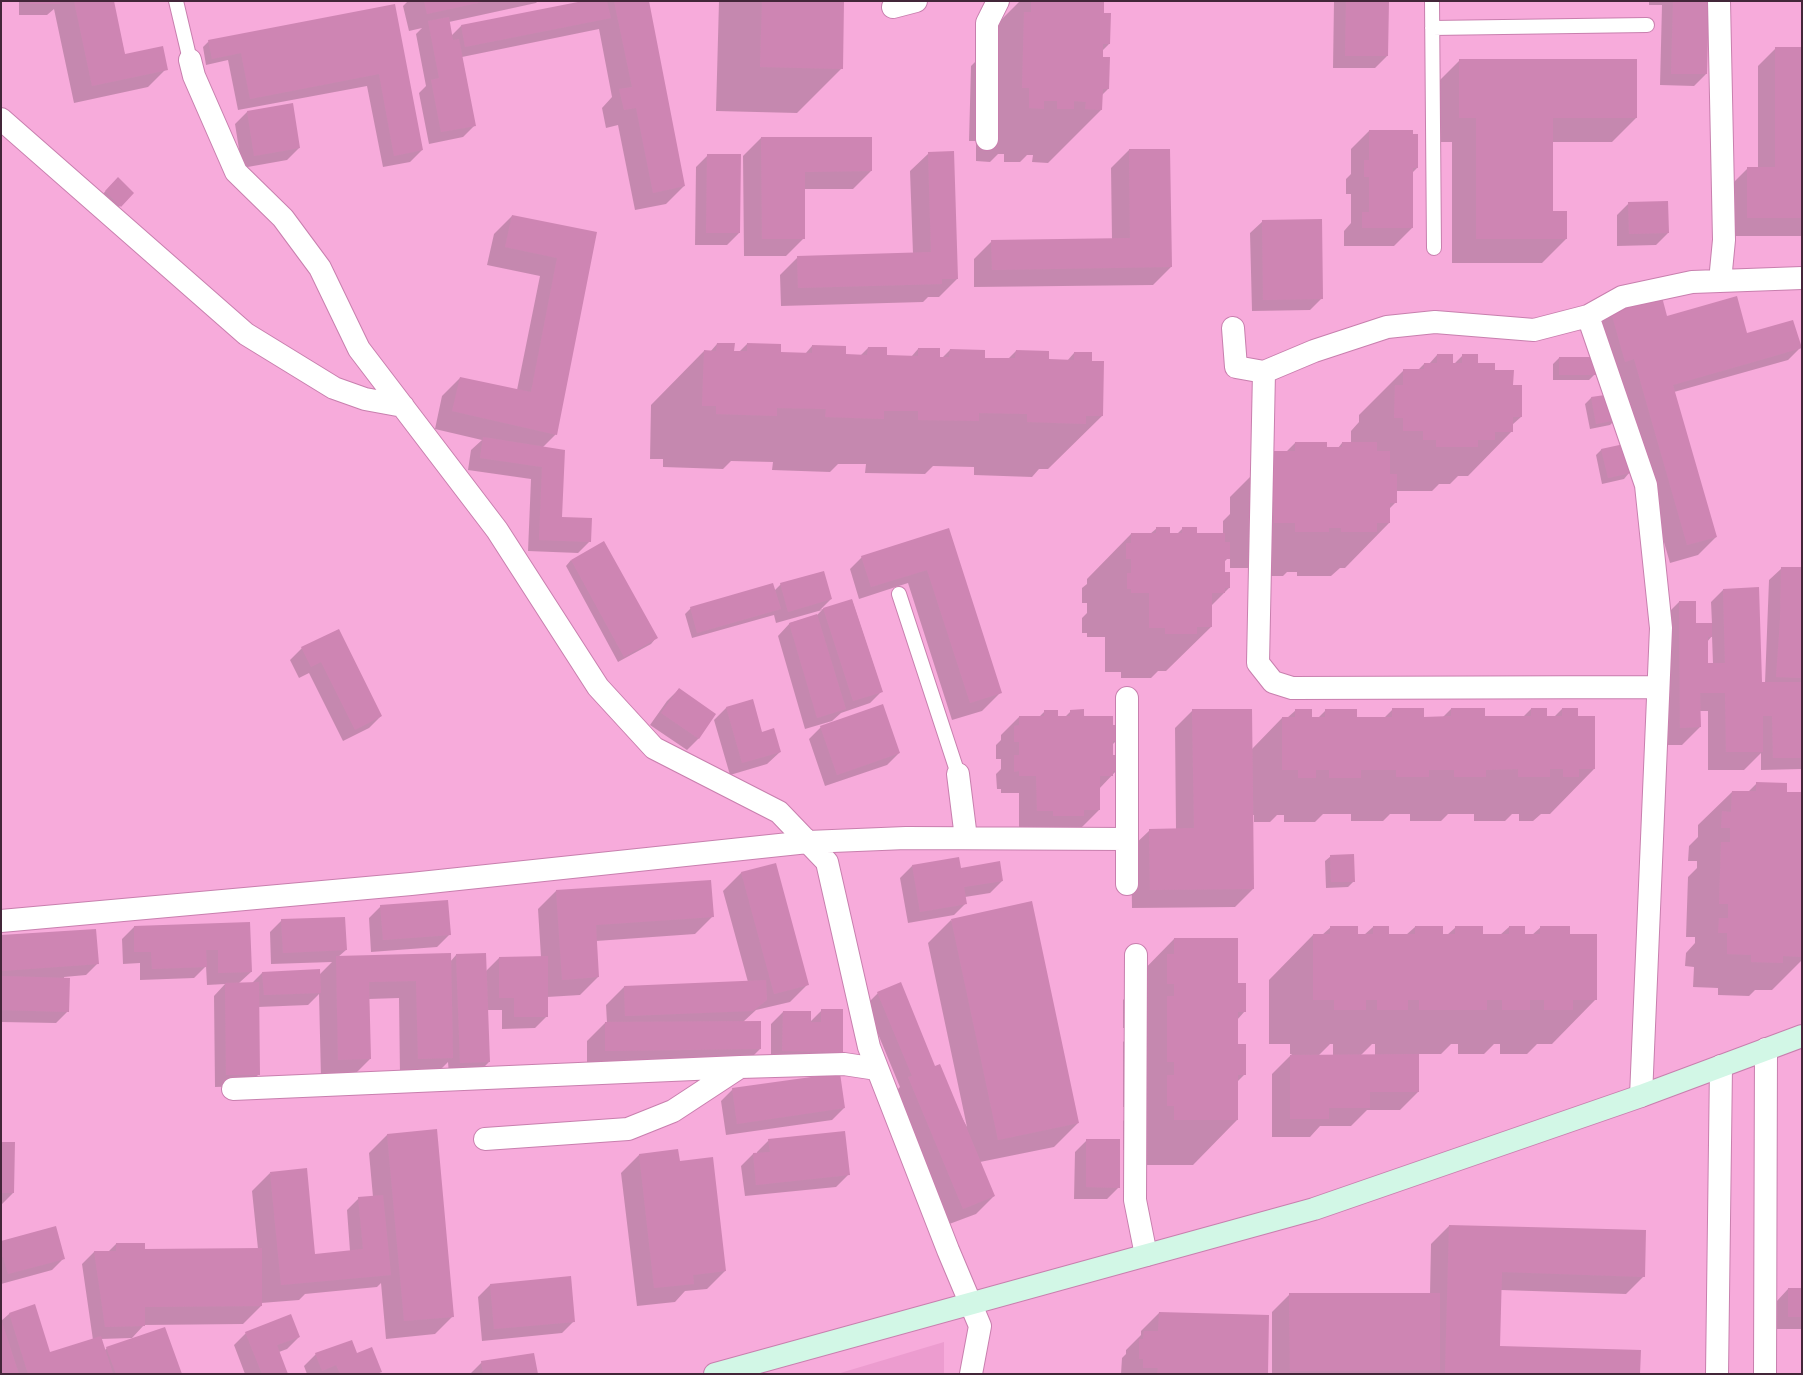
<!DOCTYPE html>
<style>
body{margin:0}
#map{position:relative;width:1803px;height:1375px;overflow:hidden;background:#f7abdb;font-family:Quicksand,sans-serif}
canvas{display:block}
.frame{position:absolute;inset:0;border:2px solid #432639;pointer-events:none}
</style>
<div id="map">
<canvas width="1803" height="1375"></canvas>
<div class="frame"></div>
</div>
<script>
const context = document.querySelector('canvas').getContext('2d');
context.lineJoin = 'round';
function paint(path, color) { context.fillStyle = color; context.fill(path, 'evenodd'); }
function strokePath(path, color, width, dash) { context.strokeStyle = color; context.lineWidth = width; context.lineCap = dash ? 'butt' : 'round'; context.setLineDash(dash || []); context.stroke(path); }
paint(new Path2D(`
 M944,1342V1374H837Z`), '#ec9ccf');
paint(new Path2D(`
 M19,1H113L125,56L166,69L148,87L74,103L54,9L47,15H19Z
 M408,1H538L536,3L449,22L451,36L461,26L588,1H648L684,186L666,204L635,210L618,125L606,128L602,108L612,97L599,29L462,57L475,125L463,137L429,144L419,93L426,86L416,34L422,28L409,31L403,6Z
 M719,1H843L842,68L797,113L716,111Z
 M1020,1H1103V14H1110L1109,44L1102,51L1108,89L1102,95L1101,110L1048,163L1032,162L1033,155H1027L1020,162H1004V154H998L990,162L976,161V141H969L971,66L978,59V43Z
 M1334,1H1388L1387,56L1375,68H1333Z
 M1649,1H1708L1706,74L1694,86L1660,85L1662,5H1649Z
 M394,5L422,150L410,162L383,167L367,86L238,110L228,60L206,65L203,47L209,41Z
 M1776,48H1802V236H1730V186L1748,168H1758V66Z
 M1460,60L1636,118L1612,142H1552V212L1566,239L1542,263H1452V142H1436V84Z
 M292,104L299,148L287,160L242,168L235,124L247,112Z
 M1369,131L1417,168L1412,173V228L1394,246H1344V231L1351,223V194H1346V179L1351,174V149Z
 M761,138L871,171L853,189H804V238L786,256H744L743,156Z
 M1129,150L1171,267L1153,285L974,287V259L992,241L1112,240L1111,168Z
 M929,153L957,279L939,297H928L923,302L781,306L780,275L798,257L913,254L910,171Z
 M708,155L739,233L727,245H695L696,167Z
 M118,178L133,193L114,212L100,197Z
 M1629,203L1668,233L1656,245L1617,246V215Z
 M512,216L596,233L556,434L543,447L561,518L590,541L578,553L528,551L531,479L468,470L471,450L482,440L435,429L442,396L460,378L517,390L540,276L487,265L494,234Z
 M1263,221L1322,298L1310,310L1252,311L1250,233Z
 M1611,313L1666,317L1747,334L1800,348L1788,360L1674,392L1716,537L1698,555L1670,563L1616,377L1593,331Z
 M717,344L733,352H739L747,344L780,345V353L805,354L812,346L845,355L860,356L868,348L886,356L911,357L918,349L939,358H942L950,350L984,359H1008L1016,351L1048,360L1067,361L1074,353L1091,362L1102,416L1048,469H1039L1032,477L974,475V467L933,466L925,474L865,473L866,464H838L830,472L772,470L773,462L731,461L723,469L663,467V459H650L651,405L704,351L710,352Z
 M1437,355L1454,364L1463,355L1477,364L1494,371L1512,386L1521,417L1512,425V431L1468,476H1458L1450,484H1439L1432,491H1396V502L1389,509V523L1345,568H1340L1331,576H1297V572H1287L1283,576H1250V568H1230V556L1224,562V573L1229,588L1211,606V627L1166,671H1158L1151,678H1121V672H1105V637H1087V633H1082V618L1087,613V603H1082V588L1087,584V579L1131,534H1150L1157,528L1169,534H1177L1183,528L1196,534H1223V521L1230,514V497L1275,452H1286L1295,443L1326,448H1338L1342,443H1351V431L1359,422V415L1404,370H1418L1424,364H1429Z
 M1559,358H1595V374L1589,380H1553V364Z
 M1611,395L1616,419L1610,425L1590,429L1585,404L1591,398Z
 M1602,449L1629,473L1624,479L1602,484L1596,455Z
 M948,530L1000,693L982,711L952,720L908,583L859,599L850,569L862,557Z
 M571,560L656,638L651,644L618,662L566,566Z
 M1782,568H1802V769L1761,770V753L1744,770H1708V711H1699L1700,727L1682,745H1662L1661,620L1679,602L1695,624H1712L1711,602L1723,590L1761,683H1765L1769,580ZM1712,636L1713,664H1707V642Z
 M781,584L831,599L820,610L852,600L882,691L870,703L841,713L832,721L805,729L778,636L790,623L817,615L822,610L776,623L774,615L692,638L685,614L691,608L774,591Z
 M338,630L381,716L369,728L343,741L309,673L299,678L290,660L302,648Z
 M679,689L699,738L687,750L650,725L667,701Z
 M752,701L761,733L780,752L767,764L730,775L714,720L726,708Z
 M1393,709L1423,718L1443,717L1451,709L1484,717H1523L1531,709L1546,717H1554L1562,709L1577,717L1594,769L1550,814H1541L1533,821H1519V814H1512L1505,821H1474V814H1448L1441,821H1410V814H1390L1383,821H1351V814H1323L1315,822H1284V815H1277L1270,822H1254V815H1252L1253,889L1235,907L1132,908L1131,848L1150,830H1176L1175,728L1193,710L1252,749L1282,718H1287L1296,710L1311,718H1318L1326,710L1356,718H1384Z
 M1045,711L1057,717H1065L1071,711L1112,726L1116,741L1112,745V756L1117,770L1099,789V810L1081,828H1072L1065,834L1019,829V793H1001V789H997L996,774L1001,769V759H996V745L1001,740V735L1019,717H1039Z
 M821,727L899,753L887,765L825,786L809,739Z
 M1757,783L1786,793H1802V960L1772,990H1755L1749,996L1718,995V988L1693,987L1694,967L1685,966L1686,953L1695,943V937H1686L1688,877L1697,868V861H1688L1689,846L1698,837V825L1732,792H1748Z
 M1331,856L1354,881L1348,887L1326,888L1325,861Z
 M775,864L808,984L790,1002L756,1010L743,1022H760V1049L742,1067L587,1069V1041L605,1023H607L606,1005L624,987L748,982L723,891L741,873Z
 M912,866L960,869L1002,881L990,893L965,897L966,903L954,915L908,923L900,878Z
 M556,891L713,916L695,934L596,941L598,977L580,995L547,997V1016L535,1028L502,1029V1010H487L489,1062L477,1074L449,1075L448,1062L434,1076H400L399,998L369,999L370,1059L352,1077L321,1078L319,994L308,1005L258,1007L259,1074L247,1086L215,1087L214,996L225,984L207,985L206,966L194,978L140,980V963L123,964L122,939L134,927L249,923L251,972L239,983H252L262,973L319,975L332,962L271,964L270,932L282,920L346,950L338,957L450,962L456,955L485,972L499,958L541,957L538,909Z
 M381,906L449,935L437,947L371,952L369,918Z
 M951,920L1078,1123L1054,1147L980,1162L994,1196L976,1214L944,1226L891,1096L900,1087L866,1005L878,993L935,1067L967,1127L928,943Z
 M1331,927L1357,935H1364L1373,927L1388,935H1406L1415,927H1442V935H1447L1456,927L1482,935H1500L1509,927L1524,935H1532L1541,927L1569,935L1596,999L1552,1044H1537L1527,1054H1500V1044H1494L1484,1054H1458V1044H1451L1441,1054H1418V1092L1400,1110H1367L1351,1126H1320L1310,1137H1272V1074L1292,1054H1290V1044H1269V980L1313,935H1322ZM1330,1044H1333V1056H1318ZM1372,1044H1375V1056H1360Z
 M1,936L98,963L86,975L64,977L68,1011L56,1023L1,1022Z
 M1174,939L1237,984L1245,1011L1237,1020V1045L1245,1074L1237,1082V1120L1193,1165H1130V1150H1123V1121L1130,1114V1107H1123V1042L1130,1035V1028H1123V1000L1130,993V984Z
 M822,1010L842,1052L830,1064L771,1063V1024L783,1012L810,1022Z
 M839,1074L844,1108L832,1120L726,1135L721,1101L733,1089Z
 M436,1130L453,1316L435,1334L386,1339L381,1283L377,1287L305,1294L299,1300L261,1303V1306L243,1324L144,1325L132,1338L100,1339L104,1351L107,1348L181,1374H1V1321L9,1314L34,1306L49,1353L93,1340L82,1264L94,1252H108L116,1244L144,1250L258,1249L252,1191L270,1173L315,1255L350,1251L347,1210L359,1198L373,1197L369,1153L387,1135Z
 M769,1140L848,1175L836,1187L745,1196L741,1166L753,1154H757V1152Z
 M1087,1140L1119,1187L1107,1199H1074L1075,1152Z
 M1,1143L13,1193L1,1205Z
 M677,1150L679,1162L725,1271L707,1289L685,1291L675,1302L637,1306L621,1173L639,1155Z
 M1449,1226L1644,1276L1626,1294L1501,1290L1499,1347L1639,1374H1272V1312L1290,1294H1430L1431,1244Z
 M1,1242L64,1258L52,1270L1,1284Z
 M570,1277L574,1321L562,1333L482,1341L478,1297L490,1285Z
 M1788,1289H1802V1329H1777L1776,1302Z
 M1159,1313L1267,1374H1121L1122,1358L1126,1354V1350L1141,1335V1331Z
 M246,1333L299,1337L287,1349L279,1352L287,1374H245L234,1345Z
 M316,1354H357L380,1372L378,1374H307L304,1366Z
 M482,1362L537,1374H470Z`), '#0003');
paint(new Path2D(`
 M30,1H60V4H30Z
 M74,1H114L125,54L163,46L168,70L92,86Z
 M424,1H482V2L427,14Z
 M583,1H607L611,18L465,47L461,25Z
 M614,1H649L685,186L653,193L636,108L624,110L619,89L632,87Z
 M762,1H844L843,69L760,67Z
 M1031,1H1104V13H1111L1110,44H1103V57H1110L1109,89H1103L1102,110L1085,109L1086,102L1074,101V109H1057V101H1044V109L1029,108V88H1022L1024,12H1031Z
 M1346,1H1389L1388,56H1345Z
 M1673,1H1709L1707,74H1671Z
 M395,4L423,150L394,156L379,74L250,99L241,53L212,59L208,40Z
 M449,17L453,40L459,39L476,126L441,132L431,80L439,78L428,21Z
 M1775,47H1802V218H1747V167H1775Z
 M1459,59H1637V118H1553V211H1567V239H1476V118H1459Z
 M293,103L300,148L254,156L247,111Z
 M1369,130H1413V134H1418V168H1413V228H1362V212H1369V177H1364V160H1369Z
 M761,137H872V171L805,172V239H762Z
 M1129,149H1170L1172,267L992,270L991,240L1130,238Z
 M954,151L958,279H942V284L798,288L797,256L931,252L928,152Z
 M707,154H741L740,233H706Z
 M118,177L134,193L121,207L105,191Z
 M1668,201L1669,233L1629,234L1628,202Z
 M512,215L597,232L557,435L452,411L460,377L531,392L557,258L505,247Z
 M1322,219L1323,299L1263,300L1262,220Z
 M1737,296L1747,333L1793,320L1802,348L1673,385L1717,537L1687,545L1634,359L1625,362L1611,312L1662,297L1667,316Z
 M717,343H735L734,351H747V343L781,344V352L812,353V345L846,346V354L867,355L868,347H887V355L918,356V348H940V357H949L950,349L985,350V358H1015L1016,350L1049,351V359L1074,360V352H1092V361H1104L1103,416H1086V424L1027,422V414L979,413V421L918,420V411H884V419L825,417L826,409L777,408V416L716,414V406H702L704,350L716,351Z
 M1437,354H1453V363H1462V354H1478V363H1495V370H1514L1513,385H1522V417H1513V432H1495V440H1478V447H1436V440H1423V431H1403V418H1394L1395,385H1403V369H1424V363H1437Z
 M1559,357H1596V375H1559Z
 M1612,394L1617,420L1596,424L1591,397Z
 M483,437L565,450L562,517L592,518L591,542L539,540L542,467L480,458Z
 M1295,442H1327V447H1342V442H1377V451H1390V474H1397V503H1390V523H1377V532H1341V528H1329V532H1295V523H1274V502H1267V476H1274V451H1295Z
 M1624,444L1631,473L1608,478L1601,449Z
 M1156,527H1170V533H1182V527H1197V533H1225V542H1230V559H1225V572H1230V588H1225V593H1212V627H1197V634H1165V628H1149V593H1131V589H1127V573H1131V559H1126V543H1131V533H1156Z
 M949,528L1002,693L970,703L927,570L871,587L861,556Z
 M604,541L658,638L624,657L571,560Z
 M1781,567H1802V678L1776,677L1780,620Z
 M824,571L832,599L788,612L780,583Z
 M773,583L781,609L697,633L690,607Z
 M1759,587L1762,682H1802V758H1773L1772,716H1763V752H1726L1725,693H1700L1701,727L1680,728L1679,601H1696V623H1712V637H1708V663H1725L1723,589Z
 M852,599L883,692L853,701L823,608Z
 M817,614L846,709L817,718L789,623Z
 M339,629L382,716L355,730L321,662L311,667L301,647Z
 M679,688L716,714L699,739L661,713Z
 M753,699L762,732L774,728L781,752L742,763L726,707Z
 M883,704L900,753L837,775L820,726Z
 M1392,708H1424V717L1451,716V708H1485V716H1531V708H1547V716H1562V708H1578V716H1595V769H1579V777H1563V769H1550V777H1518V769L1486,770V777H1454V770H1429V777H1396V770H1361V778H1329V770H1316V778H1298V770H1282V717H1295V709H1312V717H1325V709H1357V717H1392Z
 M1084,709V716H1113V725H1117V741H1113V755H1118V771H1113V776H1100V810H1084V816H1053V811H1037L1036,776H1019V771L1014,772V755H1019V742H1014V726L1019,725V716H1044V710H1058V716H1070V710Z
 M1192,709H1252L1254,889L1150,890L1149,829L1194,828Z
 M1756,782L1787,783V792H1802V957L1783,956V963L1751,962V955L1727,954V933H1718L1719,918H1728V904H1719L1721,842H1730V828H1721L1722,811L1731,812L1732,791H1756Z
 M1354,854L1355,882H1331L1330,855Z
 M959,857L961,868L1000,861L1003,881L964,887L967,904L920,912L912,865Z
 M776,863L809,985L774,994L741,872Z
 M711,880L714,917L596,925L599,977L562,980L556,890Z
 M448,900L451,935L383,940L380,905Z
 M1032,901L1079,1123L998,1140L951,919Z
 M345,917L347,950L283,953L281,919Z
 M250,922L252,972L218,973V950H206L207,967L152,969L151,952H134V926Z
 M1330,926H1358V934H1373V926H1389V934H1415V926H1443V934H1455V926H1483V934H1509V926H1525V934H1540V926H1570V934H1597V1000H1573V1010H1544V1000H1530V1010H1502V1000H1487V1010H1419V1000H1408V1010H1377V1000H1366V1010H1334V1000H1313V934H1330Z
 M96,929L99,964L1,971V935Z
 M1174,938H1238V983H1246V1012H1238V1044H1246V1075H1238V1120H1174V1106H1167V1075H1174V1062H1167V996H1174V984H1167V954H1174Z
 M451,953L453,1058L418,1059L416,981L369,982L371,1059L338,1060L336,956Z
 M486,953L490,1062L460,1063L456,954Z
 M548,956V1017H514V998H499V957Z
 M320,969L321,993L264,995L262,972Z
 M1,976L70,978L69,1012L1,1010Z
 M766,980L767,1000L753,1011L625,1016L624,986Z
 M259,982L260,1075H226L225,983Z
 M901,982L935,1066L940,1064L995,1196L963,1209L908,1077L912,1076L877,992Z
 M821,1009H843V1052L782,1051L783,1011H811V1022H821Z
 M761,1021V1049L605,1051V1022Z
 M1419,1054V1092H1370V1108H1329V1119H1290V1055Z
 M840,1073L845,1108L737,1124L732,1088Z
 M437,1129L454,1317L404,1321L387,1134Z
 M845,1131L850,1175L756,1185L753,1153L770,1152L768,1139Z
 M1086,1139H1120V1188L1086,1187Z
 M1,1142H15L14,1193H1Z
 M678,1149L680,1161L713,1157L726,1271L693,1275L694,1284L654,1288L639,1154Z
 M307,1168L315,1254L363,1249L358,1197L383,1195L391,1275L281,1285L270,1172Z
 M1449,1225L1646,1230L1645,1277L1502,1272L1500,1346L1641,1350L1640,1374H1445Z
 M56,1226L65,1259L8,1274L3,1257L1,1258V1241Z
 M116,1243H145V1249L262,1248V1306L145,1307V1326L105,1327L94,1251H116Z
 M571,1276L575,1322L494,1329L490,1284Z
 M1788,1288H1802V1317H1788Z
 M1289,1293H1440V1370L1290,1371Z
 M35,1304L50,1352L101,1336L113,1374H28L9,1313Z
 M1159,1312L1269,1315L1268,1374H1157L1158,1368H1143V1359H1139V1339H1143L1144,1331H1158Z
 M291,1314L300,1337L277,1345L288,1374H262L245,1332Z
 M1,1319L19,1374H1Z
 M165,1327L182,1374H116L106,1347Z
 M352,1340L357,1353L372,1347L382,1372L376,1374H340L336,1365L322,1371L315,1353Z
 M534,1353L538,1374H483L481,1361Z`), '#ce85b3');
const lane = new Path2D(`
 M176,1L190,60
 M1432,1L1434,248
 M1432,28L1647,25
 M899,594L958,774`);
const street = new Path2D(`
 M1719,1L1724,240L1720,281
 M893,7L916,1
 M190,60L194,76L236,172L283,218L320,268L359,349L497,530L598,687L654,748L779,812L827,862L869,1047L948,1250L980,1326L971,1374
 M1,119L246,334L334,388L365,399L403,406
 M987,139V23L998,1
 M1588,316L1646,485L1661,628L1641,1096
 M1233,328L1236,367L1264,372
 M1658,687L1292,688L1273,682L1258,663L1264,372L1314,351L1387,327L1435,322L1534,330L1588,316L1622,297L1692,282L1802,278
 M1127,698V884
 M958,774L966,838
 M1,921L411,884L808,842L906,838L1127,839
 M1136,955L1135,1200L1146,1255
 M233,1089L740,1067
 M485,1139L628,1129L673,1111L740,1067L844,1064L877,1069
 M1717,1374L1721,1066
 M1765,1374L1766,1049`);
const secondary = new Path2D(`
 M715,1374L1314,1209L1641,1096L1802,1036`);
strokePath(lane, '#c87fae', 16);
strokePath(street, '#c87fae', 24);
strokePath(secondary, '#c87fae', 24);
strokePath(lane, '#fff', 14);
strokePath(street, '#fff', 22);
strokePath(secondary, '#d2f7e6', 22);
</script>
